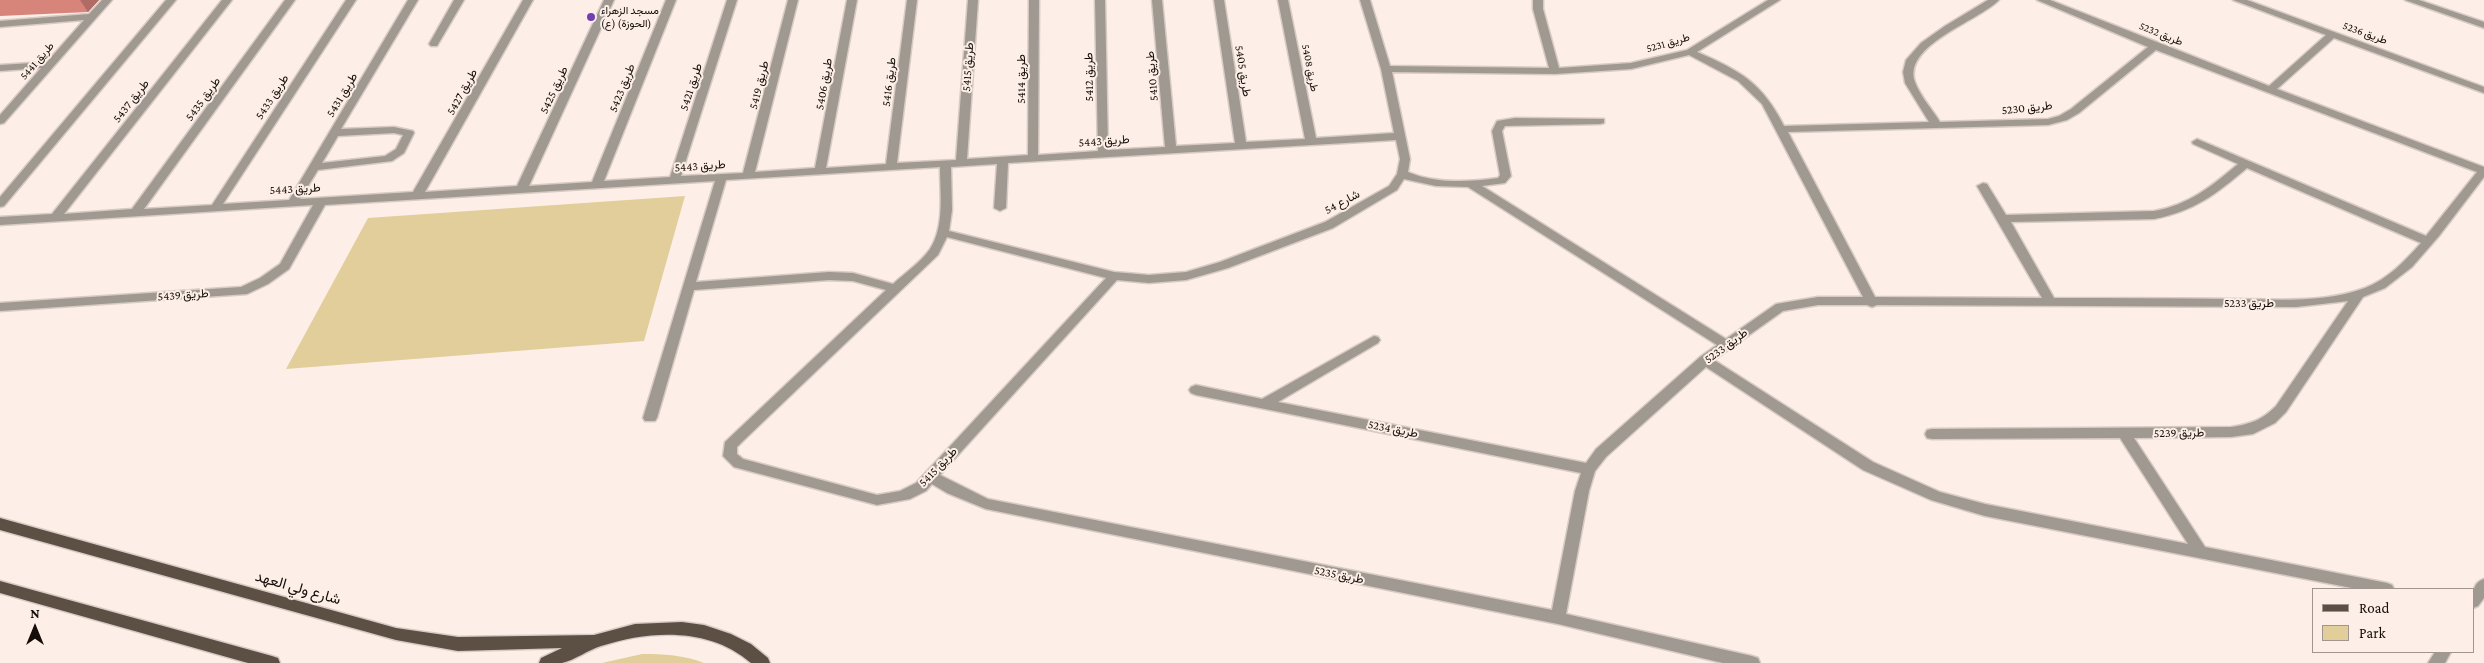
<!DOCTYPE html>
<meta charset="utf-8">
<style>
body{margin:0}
#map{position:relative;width:2484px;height:663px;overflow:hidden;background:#fdefe8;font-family:"Crimson Pro",serif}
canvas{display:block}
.legend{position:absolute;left:2312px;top:588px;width:162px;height:65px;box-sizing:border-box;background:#fdefe8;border:1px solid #a0958f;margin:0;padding:6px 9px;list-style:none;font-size:15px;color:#150e0a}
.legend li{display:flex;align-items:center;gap:10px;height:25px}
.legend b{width:25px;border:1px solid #a0958f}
.north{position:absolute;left:10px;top:603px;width:50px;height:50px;-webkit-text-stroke:4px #fdefe8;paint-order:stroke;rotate:0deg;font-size:14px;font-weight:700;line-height:20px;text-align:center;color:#150e0a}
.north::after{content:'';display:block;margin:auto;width:18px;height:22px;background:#150e0a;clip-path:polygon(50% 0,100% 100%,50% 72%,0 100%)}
</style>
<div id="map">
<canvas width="2484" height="663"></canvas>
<ul class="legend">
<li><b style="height:6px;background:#5c5044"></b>Road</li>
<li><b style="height:14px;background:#e1ce9a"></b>Park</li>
</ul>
<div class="north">N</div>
</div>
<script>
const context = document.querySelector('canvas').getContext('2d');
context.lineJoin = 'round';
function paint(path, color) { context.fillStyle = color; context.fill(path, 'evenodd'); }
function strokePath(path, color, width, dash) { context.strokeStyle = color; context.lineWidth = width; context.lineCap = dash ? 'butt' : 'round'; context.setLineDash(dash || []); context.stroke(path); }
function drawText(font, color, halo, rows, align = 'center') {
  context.font = font + ' "Crimson Pro",Vazirmatn,serif'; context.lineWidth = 4; context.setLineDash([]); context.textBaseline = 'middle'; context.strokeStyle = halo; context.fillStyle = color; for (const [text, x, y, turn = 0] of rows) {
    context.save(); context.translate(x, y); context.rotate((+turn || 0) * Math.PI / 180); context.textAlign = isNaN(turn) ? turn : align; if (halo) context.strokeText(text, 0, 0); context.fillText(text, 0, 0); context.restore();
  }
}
paint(new Path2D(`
 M685,196L644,341L286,369L368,218Z
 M642,654C664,654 684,655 704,663H602Z`), '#e1ce9a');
const minor = new Path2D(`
 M102,0H112L4,123L0,124V115L41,68L0,71V65L47,62L84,20L0,27V21L89,14Z
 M166,0H176L4,206L0,207V197Z
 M222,0H232L64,214L132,209L285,0H295L144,209L212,205L346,0H356L223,204L289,200L408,0H418L341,129L394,127L413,131L414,133L404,153L392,161L318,170L300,199L413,192L523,0H533L425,192L517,186L604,0H614L529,186L592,182L666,0H676L604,181L670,177L727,0H737L681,176L743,173L788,0H798L755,172L815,168L847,0H857L826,168L886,164L907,0H917L897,163L956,160L968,0H978L967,159L1028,155L1029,0H1039L1038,155L1098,151L1095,0H1105L1108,150L1165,147L1152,0H1162L1176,146L1235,143L1214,0H1224L1246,142L1305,139L1278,0H1288L1316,138L1394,133L1381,69L1360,0H1370L1390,66L1549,68L1533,9V0H1543V9L1559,68L1631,63L1687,50L1768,0H1780L1697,52C1741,71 1762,83 1784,126L1929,122L1905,83L1903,72L1906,60L1921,43L1945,26L1988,0H1999C1979,21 1902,45 1915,82C1920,96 1932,109 1940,122L2048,119L2059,116L2071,109L2148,47L2037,0H2050L2269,86L2326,35L2233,0H2247L2484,87V93L2334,38L2277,89L2484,167V177L2439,236L2412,267L2385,288L2363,297L2286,412L2275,423L2253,434L2231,437L2134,438L2205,547L2387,583L2392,585L2394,589H2357L1985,516L1931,500L1863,470L1706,367L1606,457L1595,471L1589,491L1566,614L1752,656L1758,658L1760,663H1723L1558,624L986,509L947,493L932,484L926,491L910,499L877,505L734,467L723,456L725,442L886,290L853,281L829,280L694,290L657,418L655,421H645L643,418L715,181L325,205L289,269L268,284L247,294L0,311V303L241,287L260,278L280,264L313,205L0,225V217L52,214ZM2156,50L2477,172L2426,236L2197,139L2192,142L2193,144L2238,164C2212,186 2189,205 2154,211L2006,215L1987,184L1983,183L1977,186L2042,298L1875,297L1788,132L2048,125L2067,120L2079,113ZM1689,55L1738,81L1762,104L1863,297H1818L1776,304L1726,339L1482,186L1505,183L1511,176L1502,131L1505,126L1600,124L1604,123V119L1515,118L1497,121L1492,131L1500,175L1498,178C1469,182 1435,184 1408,172L1410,159L1392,72L1555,74L1631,69ZM394,133L403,135L396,149L385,156L322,163L338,136ZM1396,140L1400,159L1397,174L1389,186L1325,222L1220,262L1186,272L1149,275L1114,272L949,231L952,210L951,167L997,164L994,208L1000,211L1006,208L1008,163ZM940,167C940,193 945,226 930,249C921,262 905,273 893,284L853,273L829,272L696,282L726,180ZM2247,168L2421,243C2405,261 2388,279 2365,288C2323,304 2273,299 2229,299C2171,298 2113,298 2054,298L2011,222L2154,219C2195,211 2216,194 2247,168ZM1404,179L1436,186L1468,187L1717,345L1700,357L1596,449L1586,463L1278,402L1378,343L1380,340L1378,337L1374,336L1262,399L1196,385L1191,387L1189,390L1191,393L1196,395L1581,473L1575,491L1552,610L988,499L940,475L1117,280L1149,283L1186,280L1228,268L1333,228L1397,190ZM947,237L1106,278L916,483L900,491L877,495L743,459L737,454V447L743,441L938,255ZM2348,301L2276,406C2262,420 2251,424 2231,427L1932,429L1927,430L1925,434L1927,438L1932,439L2120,438L2188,544L1985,504L1940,492L1873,462L1714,360L1783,311L1818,305H1867L1872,307L1877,305L2296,307Z
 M454,0H464L437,46H431L429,44Z
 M2405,0H2419L2484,22V28Z
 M2484,579V598L2478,606L2473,608C2473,597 2471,583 2484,579Z
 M2435,652H2451L2445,663H2428Z`);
const major = new Path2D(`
 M0,518L396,628L458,637L594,635L635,624L682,622L704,625L731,634L751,644L768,658L770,663H751C710,627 650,630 601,646C588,650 575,660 562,663C556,663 546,663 539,663L541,658L562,648L458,651L396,640L0,530Z
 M0,581L272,656L278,658L280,663H248L0,593Z`);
strokePath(minor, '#d8cbc4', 3);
strokePath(major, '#d8cbc4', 3);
paint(minor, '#9f9992');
paint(major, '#5c5044');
paint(new Path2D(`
 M0,0H99L88,12L0,16Z`), '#d7847b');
paint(new Path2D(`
 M80,0H99L88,12Z`), '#af6b64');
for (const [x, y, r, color] of [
 [591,17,5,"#743db3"]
]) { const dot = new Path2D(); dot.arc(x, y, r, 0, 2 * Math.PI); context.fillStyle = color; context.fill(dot); strokePath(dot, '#fdefe8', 2); }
drawText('11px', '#150e0a', '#fdefe8', [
 ["مسجد الزهراء",601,11],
 ["(ع) (الحوزة)",601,24]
], 'left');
drawText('11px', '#150e0a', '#fdefe8', [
 ["طريق 5236",2365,33,20],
 ["طريق 5232",2161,34,22],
 ["طريق 5231",1668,43,-16],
 ["طريق 5441",37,61,-49],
 ["طريق 5408",1310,68,79]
]);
drawText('12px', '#150e0a', '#fdefe8', [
 ["طريق 5415",968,67,-86],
 ["طريق 5405",1243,71,81],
 ["طريق 5410",1152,76,-95],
 ["طريق 5412",1089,77,-91],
 ["طريق 5414",1021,79,-90],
 ["طريق 5416",889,82,-83],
 ["طريق 5406",824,84,-80],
 ["طريق 5419",759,85,-76],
 ["طريق 5421",691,87,-72],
 ["طريق 5423",622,88,-68],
 ["طريق 5425",554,90,-65],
 ["طريق 5427",462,92,-61],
 ["طريق 5431",342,95,-59],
 ["طريق 5433",272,97,-57],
 ["طريق 5435",203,99,-54],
 ["طريق 5437",131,101,-52],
 ["طريق 5230",2027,108,-6],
 ["طريق 5443",1104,141,-4],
 ["طريق 5443",700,166,-4],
 ["طريق 5443",295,189,-3],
 ["شارع 54",1342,202,-28],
 ["طريق 5439",183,295,-4],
 ["طريق 5233",2249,303],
 ["طريق 5233",1726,346,-36],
 ["طريق 5234",1393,429,11],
 ["طريق 5239",2179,433,-1],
 ["طريق 5415",938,467,-46],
 ["طريق 5235",1339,575,11]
]);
drawText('15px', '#150e0a', '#fdefe8', [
 ["شارع ولي العهد",298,588,16]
]);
</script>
